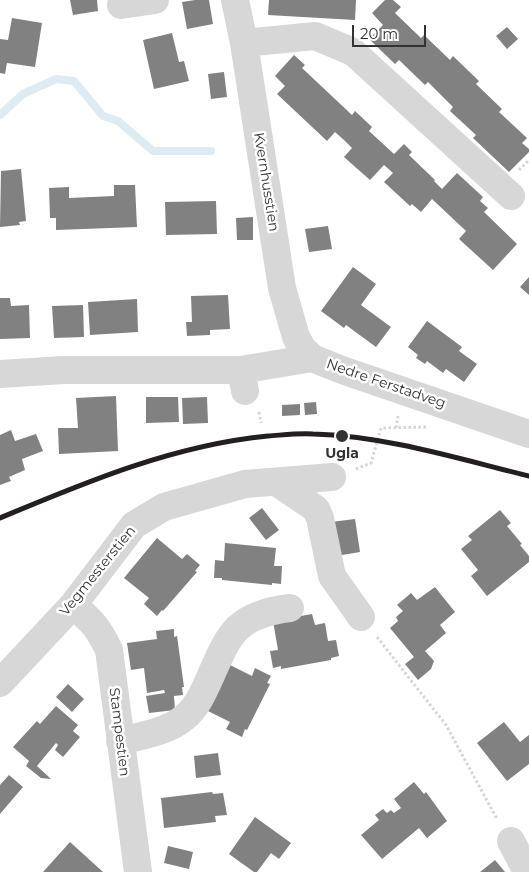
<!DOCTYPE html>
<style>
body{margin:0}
#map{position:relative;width:529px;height:872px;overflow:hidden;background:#fff;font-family:Montserrat,sans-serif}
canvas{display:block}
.scale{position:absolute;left:352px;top:25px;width:74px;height:22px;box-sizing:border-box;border:2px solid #333;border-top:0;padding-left:6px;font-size:15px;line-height:18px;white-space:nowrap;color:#333;-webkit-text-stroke:4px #fff;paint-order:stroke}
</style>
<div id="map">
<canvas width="529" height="872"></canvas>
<div class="scale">20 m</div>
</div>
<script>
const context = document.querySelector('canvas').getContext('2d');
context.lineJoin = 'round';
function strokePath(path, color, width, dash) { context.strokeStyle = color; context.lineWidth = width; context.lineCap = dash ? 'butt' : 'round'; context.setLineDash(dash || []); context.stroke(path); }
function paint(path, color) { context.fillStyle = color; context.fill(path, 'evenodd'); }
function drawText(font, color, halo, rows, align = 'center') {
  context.font = font + ' Montserrat,sans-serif'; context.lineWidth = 5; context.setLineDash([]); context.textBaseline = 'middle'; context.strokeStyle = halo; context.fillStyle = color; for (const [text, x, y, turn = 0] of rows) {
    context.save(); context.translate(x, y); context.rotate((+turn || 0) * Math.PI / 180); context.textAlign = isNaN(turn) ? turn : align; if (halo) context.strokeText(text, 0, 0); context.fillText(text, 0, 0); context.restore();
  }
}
strokePath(new Path2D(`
 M0,115L23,94L56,79L74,81L103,116L118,121L153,151H211`), '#ddebf3', 8);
paint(new Path2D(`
 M70,0H97L98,11L73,15Z
 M195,0H209L213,24L187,29L182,2Z
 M269,0H356L355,20L268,15Z
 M385,0H393L401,7L395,13L421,38L424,35L450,60L453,56L479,81L476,84L502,109L499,112L527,138L522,143L529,149V152L509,172L473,138L476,135L450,111L453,107L428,82L425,85L399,60L395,64L369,39L383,25L372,13Z
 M12,18L42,23L35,67L7,63L5,74L0,73V39L8,40Z
 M507,27L518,39L507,49L496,36Z
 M172,33L179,62L184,61L189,81L154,89L143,40Z
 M294,55L305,65L302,68L352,115L355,111L372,127L369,131L394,154L404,144L412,152L409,155L435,180L434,181L442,189L457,173L483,197L480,201L488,208L484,212L517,244L493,270L459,239L466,231L432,199L421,212L412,204L410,206L384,182L393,173L384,165L370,180L344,157L352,148L344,140L335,132L327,141L277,94L285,86L275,76Z
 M224,72L227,97L211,99L208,74Z
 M21,169L26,221L19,222L20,225L0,227L1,171Z
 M114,185H135L137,227L56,230V218H50L49,188L69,187V198L114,196Z
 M216,201L217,234L166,235L165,202Z
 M253,217V240H237L236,218Z
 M328,226L332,249L309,252L305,229Z
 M353,267L376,284L361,305L391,327L376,347L346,325L344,328L321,311Z
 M529,277V295L520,287Z
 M228,295L230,329L210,330V335L187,336L186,322H192L191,296Z
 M0,298H10L11,306L29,305L30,338L0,339Z
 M137,299L138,332L90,335L88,302Z
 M83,305L84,337L54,338L52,306Z
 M427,321L462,347L459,351L477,364L464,382L446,369L443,373L427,361L425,364L416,358L418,355L408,347Z
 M116,396L118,451L59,454L58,428H78L76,398Z
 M146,397H178L179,422L146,423Z
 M207,397L208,423L183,424L182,398Z
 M316,402L317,414L305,415L304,403Z
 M300,404V415L282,416V405Z
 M11,430L15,441L36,434L43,451L22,459L25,470L9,477L11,481L0,485V435Z
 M262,508L279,530L266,540L249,518Z
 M500,510L511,523L507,526L522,544L520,545L529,556V562L487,596L471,576L478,570L461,549L472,540L468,536Z
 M355,519L360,552L336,556L331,522Z
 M157,538L182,559L187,554L200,565L195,571L197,572L163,611L162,610L157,616L144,604L149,598L124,578Z
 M225,543L276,548L274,566H282L281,584L272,583V585L222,580V578H214L215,560L224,561Z
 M435,587L455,612L440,625L446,633L425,651L434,661L431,669L418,680L405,664L414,657L390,628L398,621L396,617L403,611L397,605L411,593L417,600Z
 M312,614L315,625L325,623L328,641L336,640L339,656L331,658V660L281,669V666L273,668L270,651L278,650L273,621Z
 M174,629V637L177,636L184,687H182L183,695L174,696L175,710L149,713L146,696L165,693L164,690L147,693L144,668L131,670L127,643L157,639L156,631Z
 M226,663L252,676L255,668L271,676L267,683L270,684L247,730L245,729L242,737L226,729L230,722L204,709Z
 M68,684L84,699L72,712L56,697Z
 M56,706L78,725L73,731L80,737L63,757L55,750L58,745L56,743L37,766L51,779L41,778L26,766L29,761L13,747L37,721L40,724Z
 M504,722L520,742L529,735V764L507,781L477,743Z
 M218,753L221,775L196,778L194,756Z
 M9,775L23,787L0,814V785Z
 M414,782L424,794L426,792L447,821L427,838L419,828L382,859L361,835L379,820L375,815L383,809L387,813L391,810L394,813L401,808L394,799Z
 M212,792L213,794L223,793L227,815L215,816L216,822L164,828L161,798Z
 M255,817L291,843L279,859L271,853L257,872H254L229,854Z
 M70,842L103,872H43Z
 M168,846L193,852L189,869L164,863Z
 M495,860L505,872H480Z`), '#818181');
strokePath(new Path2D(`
 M519,170L529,160
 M259,412L261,423
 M396,428L398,416
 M356,469L371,463L381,428L427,427
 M377,637L446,725L497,819`), '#d6d6d6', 3, [2.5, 2.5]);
strokePath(new Path2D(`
 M235,0L244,43L282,288L296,337L302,348L312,358
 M121,5L155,0
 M244,43L315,36L353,52L511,196
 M241,370L312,358L342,370L529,434
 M0,374L63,370H241L245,391
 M276,482L316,509L320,518L332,576L361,617
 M73,605C92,621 98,627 109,650L138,872
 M0,683L73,605L134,525L164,507L245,484L332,477
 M120,741C141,736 168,732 185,717C196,708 202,695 208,682C229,635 234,615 290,608
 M511,841L527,872`), '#d7d7d7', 28);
strokePath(new Path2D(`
 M0,518C86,482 174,445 268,436C283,435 298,433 313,434C386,436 459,459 529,476`), '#231f20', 5);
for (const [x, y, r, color] of [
 [342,436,7,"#333"]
]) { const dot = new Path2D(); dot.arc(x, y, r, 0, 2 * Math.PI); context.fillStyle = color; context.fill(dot); strokePath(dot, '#fff', 2); }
drawText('14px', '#333', '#fff', [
 ["Kvernhusstien",266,182,81],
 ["Nedre Ferstadveg",386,384,19],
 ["Vegmesterstien",98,571,-51],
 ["Stampestien",119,732,83]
]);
drawText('bold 14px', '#333', '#fff', [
 ["Ugla",342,454]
]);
</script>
